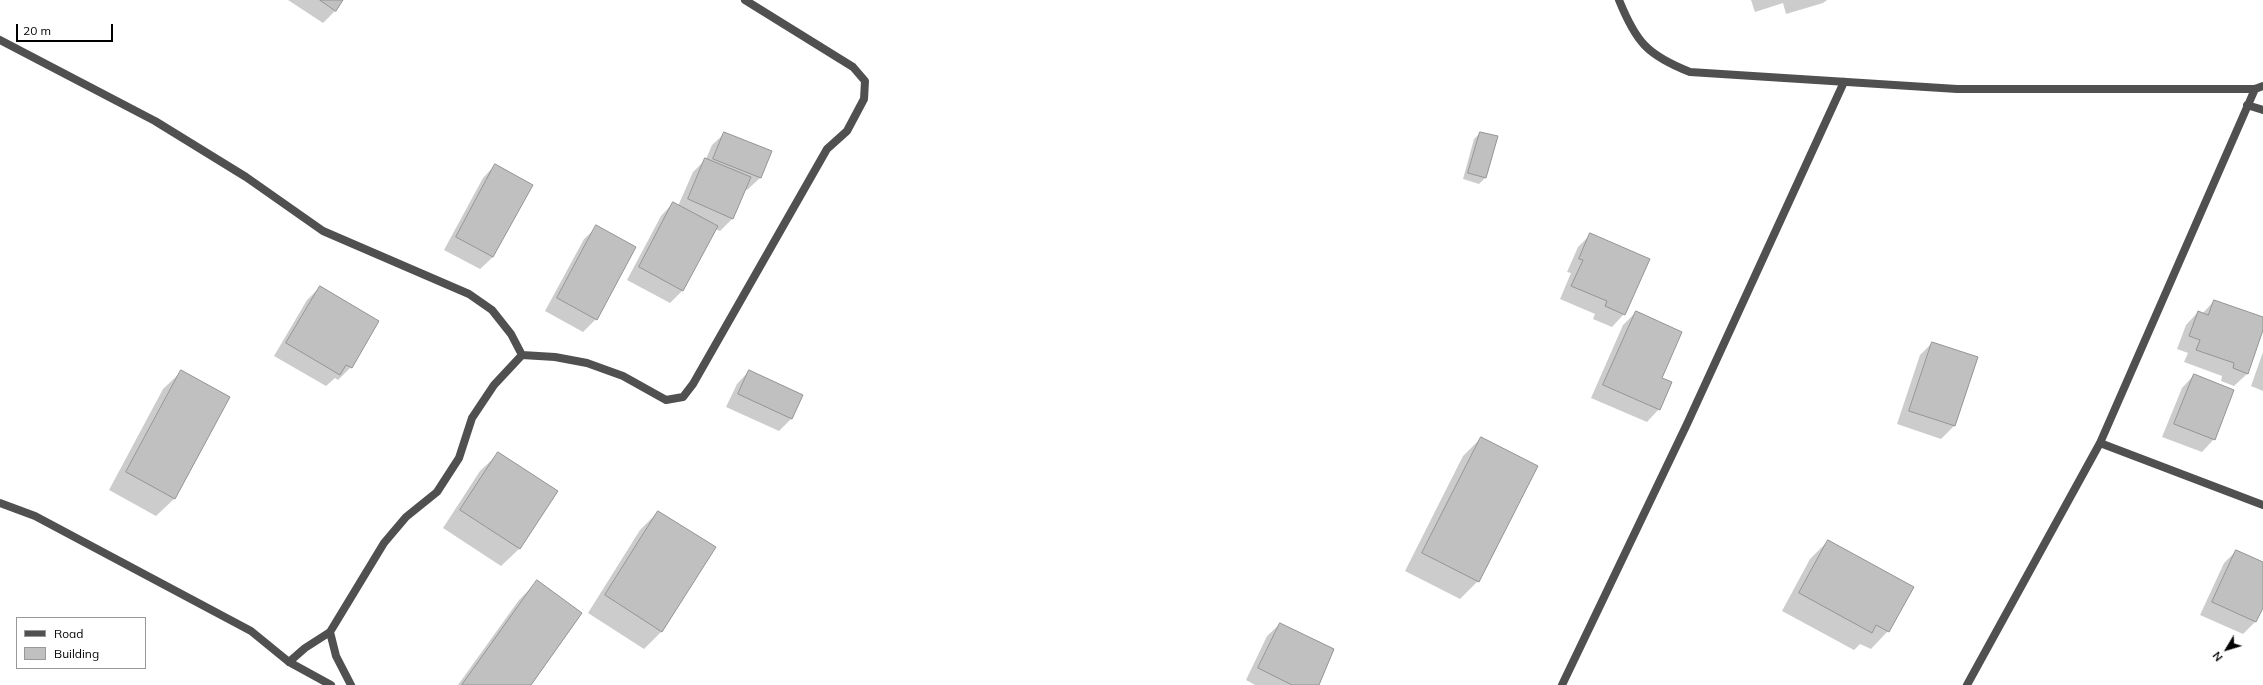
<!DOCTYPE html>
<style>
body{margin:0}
#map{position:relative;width:2263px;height:685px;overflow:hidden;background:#fff;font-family:Mulish,sans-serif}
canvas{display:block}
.legend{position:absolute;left:16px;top:617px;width:130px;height:52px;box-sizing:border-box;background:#fff;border:1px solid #999;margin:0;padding:5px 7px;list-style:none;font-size:12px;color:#000}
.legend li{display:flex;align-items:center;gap:8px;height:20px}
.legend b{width:20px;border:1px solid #999}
.north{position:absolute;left:2207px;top:629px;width:40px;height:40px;-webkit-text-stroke:3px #fff;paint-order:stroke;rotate:232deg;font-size:11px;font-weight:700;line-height:16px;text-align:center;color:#000}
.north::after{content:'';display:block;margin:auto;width:14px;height:18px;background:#000;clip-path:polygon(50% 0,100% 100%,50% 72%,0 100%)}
.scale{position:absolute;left:16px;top:24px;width:97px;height:18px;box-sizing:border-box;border:2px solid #000;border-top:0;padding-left:5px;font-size:12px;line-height:14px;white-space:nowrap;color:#000;-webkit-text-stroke:3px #fff;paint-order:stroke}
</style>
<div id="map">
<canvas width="2263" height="685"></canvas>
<ul class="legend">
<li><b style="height:5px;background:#505050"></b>Road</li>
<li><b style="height:11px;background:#c0c0c0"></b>Building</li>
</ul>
<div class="north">N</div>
<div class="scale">20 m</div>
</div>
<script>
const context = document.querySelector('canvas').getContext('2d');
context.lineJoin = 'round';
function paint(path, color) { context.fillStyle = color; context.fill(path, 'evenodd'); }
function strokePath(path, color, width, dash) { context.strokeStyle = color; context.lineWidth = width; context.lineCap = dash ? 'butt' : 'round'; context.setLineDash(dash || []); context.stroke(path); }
paint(new Path2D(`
 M288,0H342L336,10L323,23Z
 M1751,0H1827L1823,3L1786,14L1783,3L1755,12Z
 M725,133L771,152L760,178L747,190L745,189L732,219L720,231L715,229L682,291L670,303L627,280L661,216L673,203L678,206L693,172L706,159L712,145Z
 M1480,133L1485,178L1479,184L1463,179L1474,139Z
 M495,165L493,257L480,269L444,250L483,178Z
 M597,227L634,247L596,319L583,332L545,311L584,239Z
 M1590,235L1624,314L1612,327L1593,319L1595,314L1560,299L1571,273L1567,272L1578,247Z
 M320,287L351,367L338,380L335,378L326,386L274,356L307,300Z
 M2214,301L2263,318V327L2247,374L2234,386L2221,381L2222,376L2184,362L2188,353L2177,349L2186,325L2198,312L2202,314Z
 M1636,312L1661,378L1659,409L1647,422L1591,398L1623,325Z
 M1932,343L1977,358L1954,426L1941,439L1897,424L1920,355Z
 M2263,352V391L2251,386Z
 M749,371L802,395L791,419L779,431L726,407L737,384Z
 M181,372L174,499L156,516L109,490L163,389Z
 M2194,375L2214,439L2202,452L2162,437L2182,388Z
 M1481,438L1478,581L1460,599L1405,571L1463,456Z
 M498,454L556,491L519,549L501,566L443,528L480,471Z
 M658,512L662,631L644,649L588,613L640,530Z
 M1828,541L1888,631L1871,649L1860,644L1854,650L1782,611L1810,559Z
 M2236,551L2263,564V605L2255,622L2243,634L2200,615L2224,563Z
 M537,582L530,685H458L519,600Z
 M1280,624L1317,685H1255L1246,680L1267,636Z`), '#0003');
const building = new Path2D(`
 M320,0H343L336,11Z
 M724,132L772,151L761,178L713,159Z
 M1480,132L1498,136L1486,178L1468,173Z
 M705,158L751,177L733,219L688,199Z
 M495,164L533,185L493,257L456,237Z
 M673,202L718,226L683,291L639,267Z
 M596,225L636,247L597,320L557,298Z
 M1590,233L1650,259L1625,315L1605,306L1607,301L1571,286L1583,260L1579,259Z
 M320,286L379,321L352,368L346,365L340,375L286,343Z
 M2214,300L2263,317V330L2248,374L2233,368L2234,363L2196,350L2200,340L2189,336L2198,311L2208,315Z
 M1636,311L1682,332L1662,378L1672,382L1660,410L1603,385Z
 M1932,342L1978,357L1955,426L1909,411Z
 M181,370L230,397L175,499L126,472Z
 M749,370L803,395L792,419L738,394Z
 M2194,374L2234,390L2215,440L2174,424Z
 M1481,437L1538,466L1479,582L1422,553Z
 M498,452L558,491L520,549L460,510Z
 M658,511L716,547L662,632L605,595Z
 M1828,540L1914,587L1889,632L1876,625L1872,633L1799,593Z
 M2236,550L2263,562V608L2256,622L2212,602Z
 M537,580L582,613L531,685H462Z
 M1280,623L1334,649L1319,685H1292L1258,668Z`);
paint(building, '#c0c0c0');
strokePath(building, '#949494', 1);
strokePath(new Path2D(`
 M1619,0C1636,42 1647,55 1690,72L1957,89H2255L2263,86
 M0,40L155,121L246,177L323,231L469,294L492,310L511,334L522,355
 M2247,105L2263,110
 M2100,443L2263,505
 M0,503L35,516L251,631L289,662L331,685
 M330,632L336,656L351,685
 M289,662L305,648L330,632L384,543L406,517L437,492L459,458L472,418L494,385L522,355L555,357L587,363L623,376L666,400L683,397L693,384L827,149L847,131L864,99L865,81L853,67L745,0
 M1562,685L1687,424L1844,82
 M1967,685L2100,443L2255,89`), '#505050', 8);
</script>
